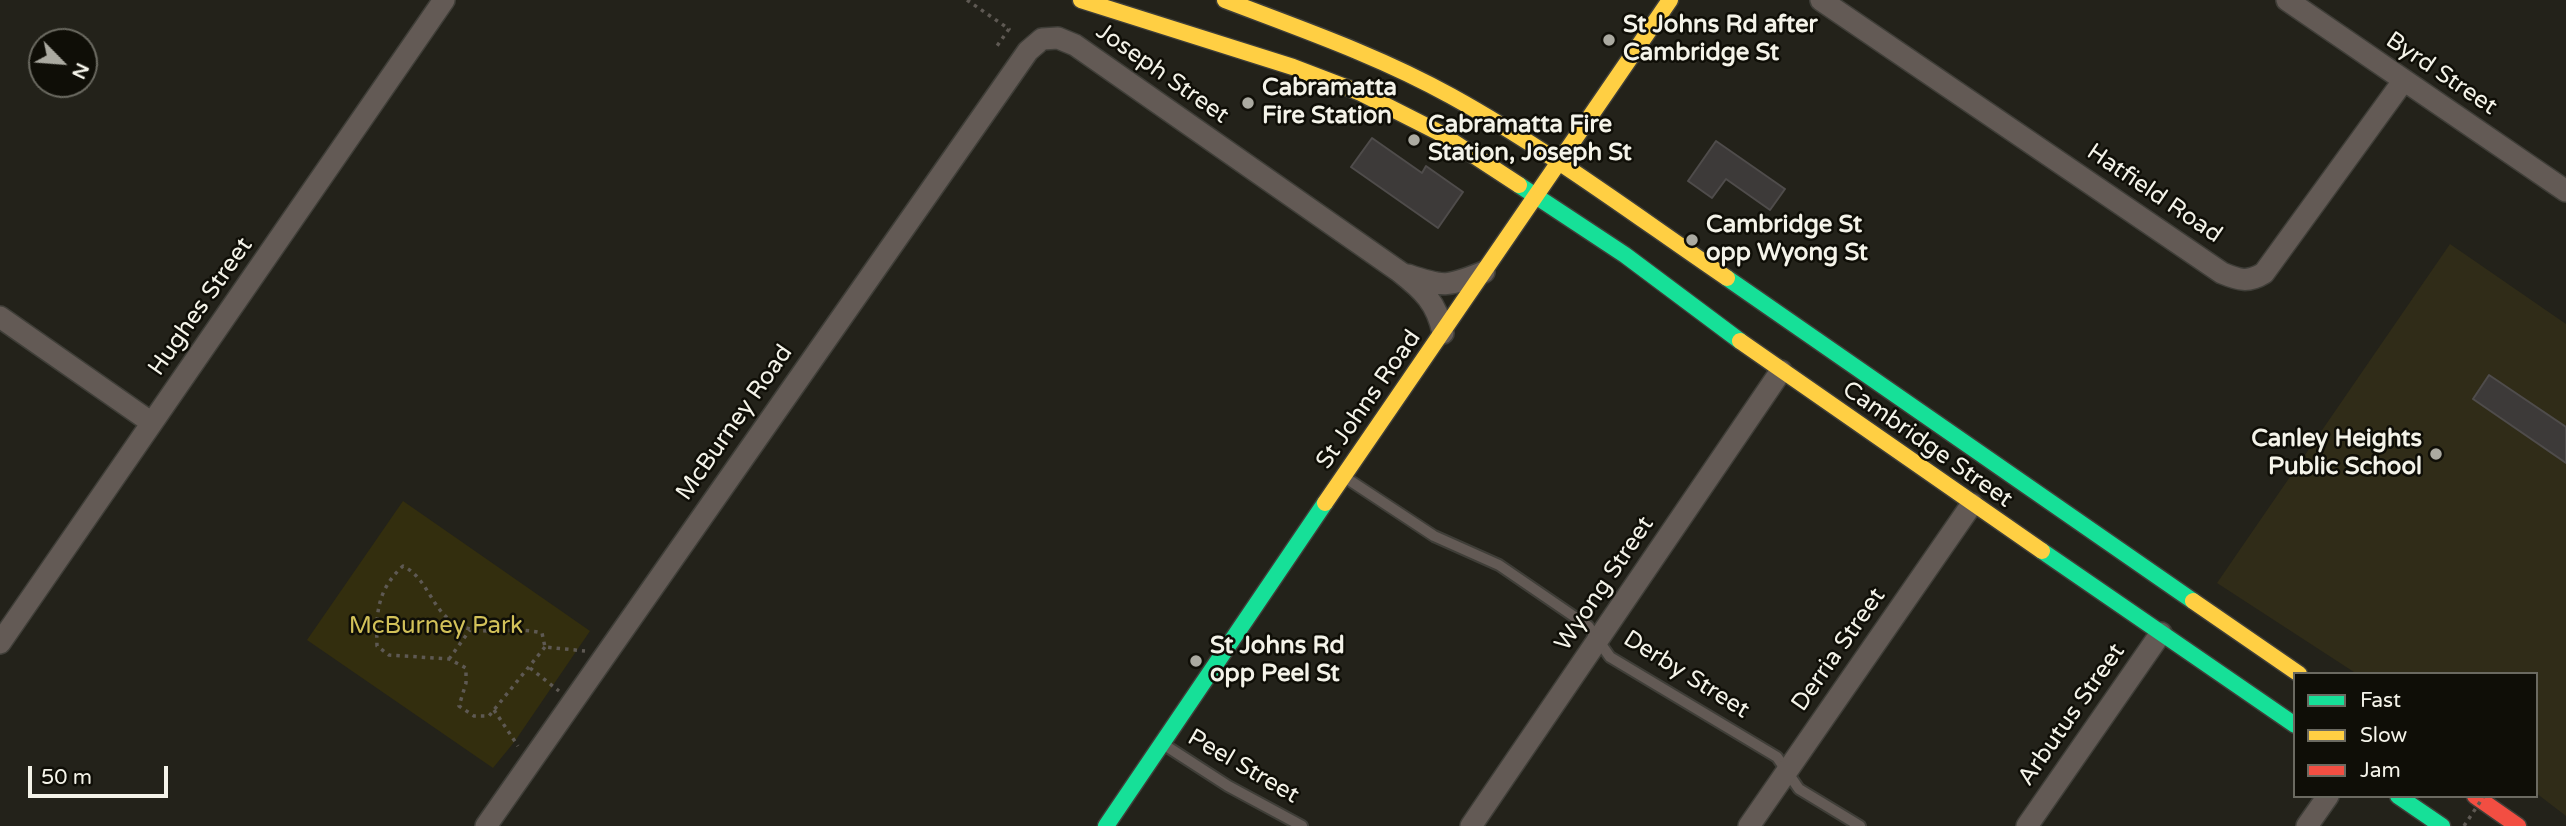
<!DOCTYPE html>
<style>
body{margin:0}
#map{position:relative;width:2566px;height:826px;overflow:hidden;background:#23221a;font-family:"Varela Round",sans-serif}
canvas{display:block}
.legend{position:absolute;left:2293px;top:672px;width:245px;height:126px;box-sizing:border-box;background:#0f0e07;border:2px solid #6b6a61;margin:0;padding:9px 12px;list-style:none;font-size:21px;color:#f4f3e9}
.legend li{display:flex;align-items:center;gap:14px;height:35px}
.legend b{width:35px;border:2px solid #6b6a61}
.north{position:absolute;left:28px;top:28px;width:70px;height:70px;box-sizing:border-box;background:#0f0e07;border:2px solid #6b6a61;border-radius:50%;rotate:115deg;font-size:19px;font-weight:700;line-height:28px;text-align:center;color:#f4f3e9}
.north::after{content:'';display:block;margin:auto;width:24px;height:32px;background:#abaaa1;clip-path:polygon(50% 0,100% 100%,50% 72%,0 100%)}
.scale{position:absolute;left:28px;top:766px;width:140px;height:32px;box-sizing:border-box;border:4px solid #f4f3e9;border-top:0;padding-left:9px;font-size:21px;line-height:24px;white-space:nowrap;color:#f4f3e9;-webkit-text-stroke:5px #0f0e07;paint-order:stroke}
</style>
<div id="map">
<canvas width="2566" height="826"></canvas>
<ul class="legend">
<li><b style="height:9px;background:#16e098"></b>Fast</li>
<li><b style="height:9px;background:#ffcf43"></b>Slow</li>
<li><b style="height:9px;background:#f24e42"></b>Jam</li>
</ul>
<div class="north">N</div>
<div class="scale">50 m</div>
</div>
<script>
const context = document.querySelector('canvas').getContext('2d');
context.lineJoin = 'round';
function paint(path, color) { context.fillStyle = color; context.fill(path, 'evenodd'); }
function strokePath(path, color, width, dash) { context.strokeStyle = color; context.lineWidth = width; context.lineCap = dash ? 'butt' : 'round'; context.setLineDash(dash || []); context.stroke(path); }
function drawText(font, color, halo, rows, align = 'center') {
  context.font = font + ' "Varela Round",sans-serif'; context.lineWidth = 5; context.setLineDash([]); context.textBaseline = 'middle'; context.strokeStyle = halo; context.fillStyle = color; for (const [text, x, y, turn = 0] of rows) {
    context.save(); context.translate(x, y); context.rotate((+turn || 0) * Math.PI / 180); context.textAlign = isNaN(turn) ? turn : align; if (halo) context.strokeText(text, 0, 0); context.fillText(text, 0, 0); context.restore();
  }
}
paint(new Path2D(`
 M2450,244L2566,324V816L2536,793V674H2357L2217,583Z`), '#302c18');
paint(new Path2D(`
 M403,501L590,631L515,741L493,768L307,640Z`), '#332e0e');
const building = new Path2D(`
 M1372,138L1422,173L1426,166L1463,192L1438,228L1351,167Z
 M1716,141L1785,189L1770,210L1726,179L1712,198L1688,181Z
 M2489,375L2566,427V463L2473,399Z`);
paint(building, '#3d3a39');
strokePath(building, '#4f4c4b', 2);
const lane = new Path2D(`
 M1343,476L1434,536L1499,565L1588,626L1610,657L1777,757L1799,789L1860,826
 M1163,744L1228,786L1302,826`);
const street = new Path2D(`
 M1821,0L2222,273C2239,280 2248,283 2264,273L2404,80
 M2287,0L2566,191
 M1408,275C1446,288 1448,286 1484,272
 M0,317L152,423
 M0,643L444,0
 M486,826L1028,51L1042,39L1058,38L1075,45L1400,272C1423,290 1437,303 1443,333
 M1471,826L1781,371
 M1749,826L1972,504
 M2027,826L2161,633
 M2307,826L2328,796`);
const fast = new Path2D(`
 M1519,185L1625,255L1740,341
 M1727,278L2193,601
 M2042,551L2295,725
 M2398,796L2442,826
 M1106,826L1325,503`);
const slow = new Path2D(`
 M1081,0L1293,67L1361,93L1438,132L1519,185
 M1225,0C1301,29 1379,56 1451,96C1547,149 1636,216 1727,278
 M1740,341L2042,551
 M1325,503L1670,0
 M2193,601L2299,674`);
const jam = new Path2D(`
 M2475,796L2518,826`);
strokePath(lane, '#3f3e38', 14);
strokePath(street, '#3f3e38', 24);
strokePath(fast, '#3f3e38', 19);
strokePath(slow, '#3f3e38', 19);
strokePath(jam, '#3f3e38', 19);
strokePath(new Path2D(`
 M967,0L1009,29L997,46
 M545,647L489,716H474L459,706L466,683V668L449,659L389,655L377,646C376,613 377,590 403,566C426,577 431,606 450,620C478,640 511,625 542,633L545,647L585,651
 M449,659L470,630
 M530,668L559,691
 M494,710L518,746`), '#5e5953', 3.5, [3.5, 5]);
strokePath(lane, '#635a55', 10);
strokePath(street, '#635a55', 21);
strokePath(fast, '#16e098', 16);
strokePath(slow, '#ffcf43', 16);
strokePath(jam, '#f24e42', 16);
strokePath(new Path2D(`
 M2464,826L2484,796`), '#5e5953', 3.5, [3.5, 5]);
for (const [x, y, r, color] of [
 [1609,40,7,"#abaaa1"],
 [1248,103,7,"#abaaa1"],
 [1414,140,7,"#abaaa1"],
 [1692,240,7,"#abaaa1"],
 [2436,454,7,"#abaaa1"],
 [1196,661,7,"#abaaa1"]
]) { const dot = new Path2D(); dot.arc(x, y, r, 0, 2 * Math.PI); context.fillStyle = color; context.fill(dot); strokePath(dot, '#0f0e07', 2.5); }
drawText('bold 24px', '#f4f3e9', '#0f0e07', [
 ["St Johns Rd after",1623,26],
 ["Cambridge St",1623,54],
 ["Cabramatta",1262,89],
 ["Fire Station",1262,117],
 ["Cabramatta Fire",1428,126],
 ["Station, Joseph St",1428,154],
 ["Cambridge St",1706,226],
 ["opp Wyong St",1706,254],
 ["Canley Heights",2422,440,"right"],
 ["Public School",2422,468,"right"],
 ["St Johns Rd",1210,647],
 ["opp Peel St",1210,675]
], 'left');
drawText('24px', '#f4f3e9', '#0f0e07', [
 ["Joseph Street",1162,74,35],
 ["Byrd Street",2441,74,34],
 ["Hatfield Road",2154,194,34],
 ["Hughes Street",201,307,-55],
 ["St Johns Road",1369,400,-55],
 ["McBurney Road",735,423,-55],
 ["Cambridge Street",1927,445,35],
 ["Wyong Street",1605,584,-56],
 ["Derria Street",1839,650,-55],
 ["Derby Street",1686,675,32],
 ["Arbutus Street",2072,715,-55],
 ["Peel Street",1243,767,30]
]);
drawText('24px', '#d2c159', '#0f0e07', [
 ["McBurney Park",436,627]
]);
</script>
